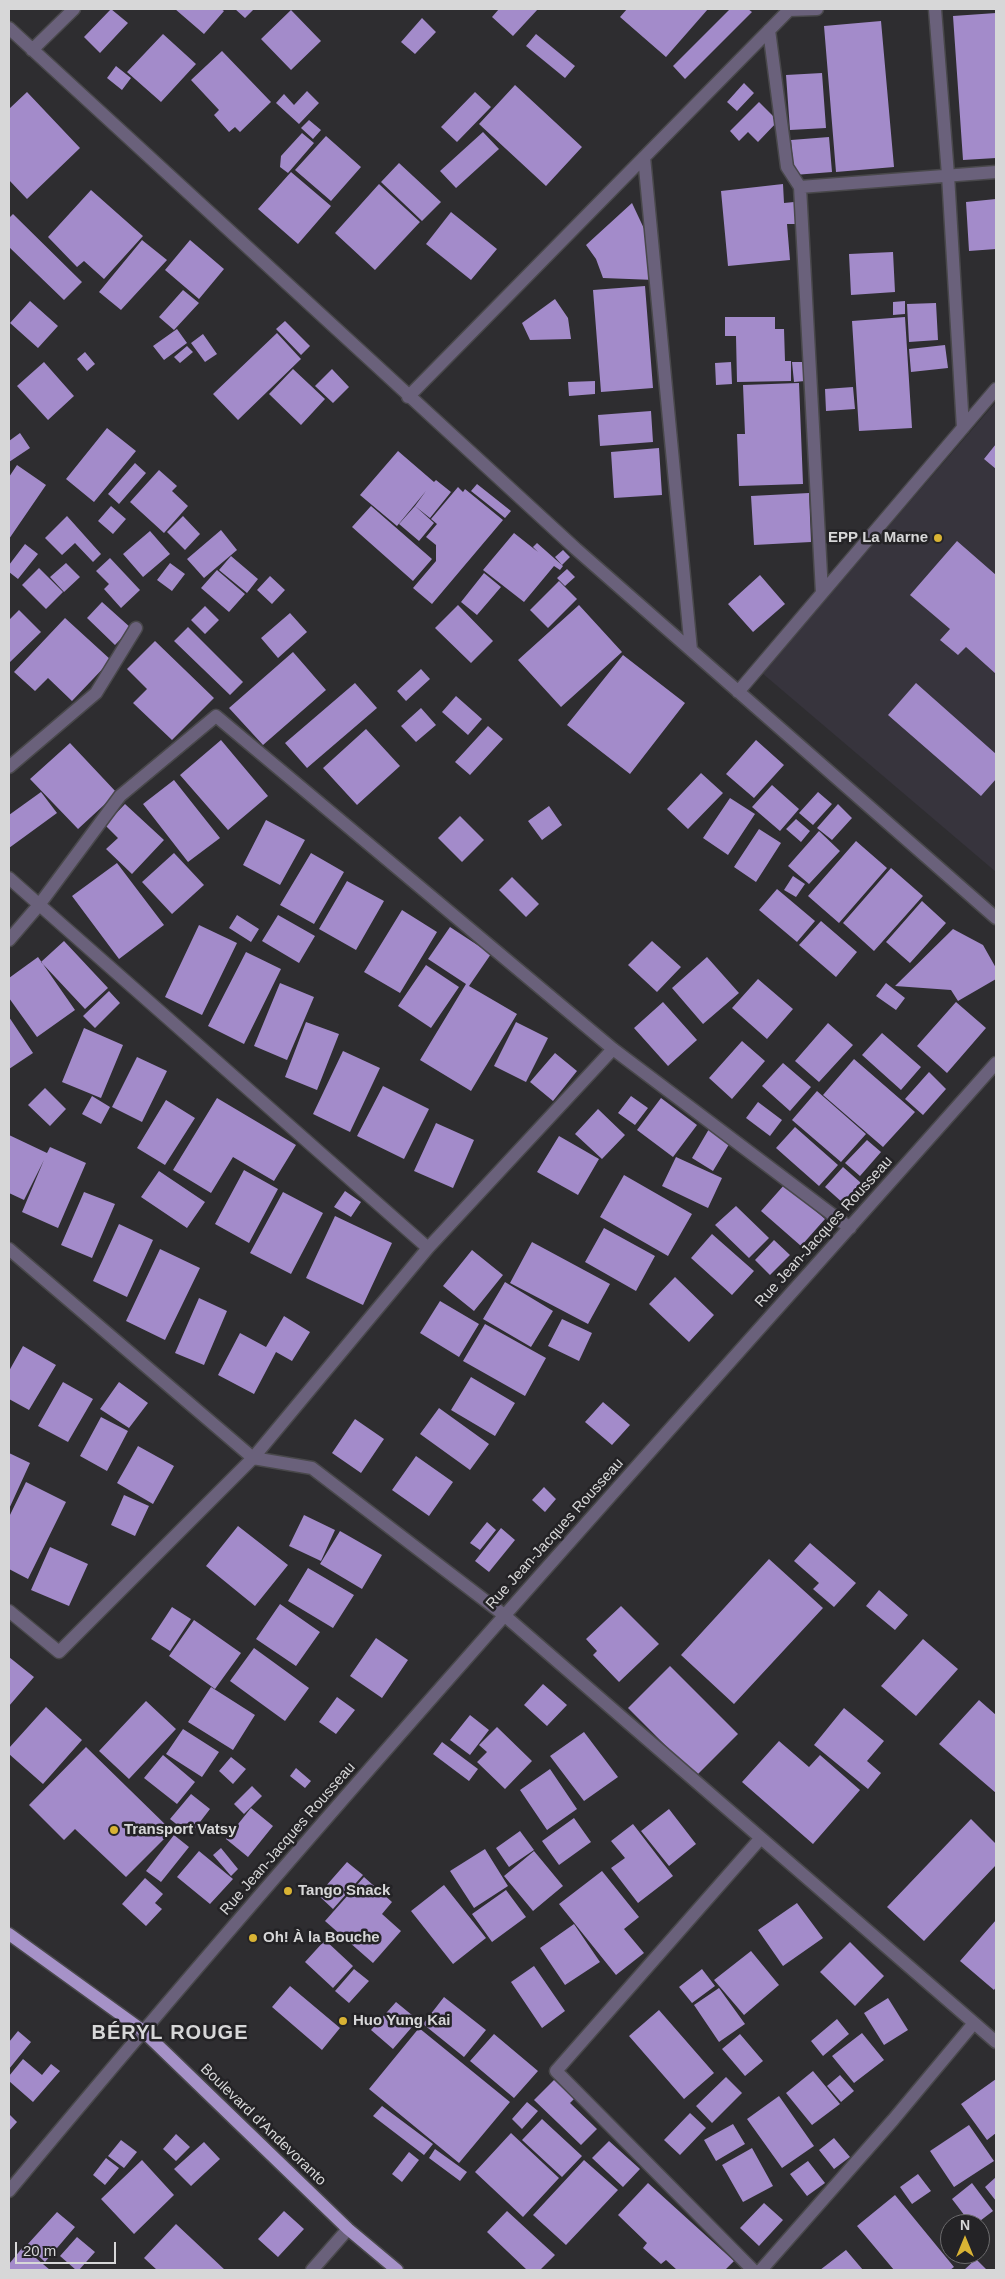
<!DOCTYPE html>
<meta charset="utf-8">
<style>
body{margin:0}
#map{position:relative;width:1005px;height:2279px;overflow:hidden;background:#2e2d30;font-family:Helvetica,sans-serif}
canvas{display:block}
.frame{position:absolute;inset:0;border:10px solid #d7d7d8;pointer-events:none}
.north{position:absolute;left:940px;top:2214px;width:50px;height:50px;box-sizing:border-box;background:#242326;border:1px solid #6c6b6d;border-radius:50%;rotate:0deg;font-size:14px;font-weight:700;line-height:20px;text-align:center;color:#d7d7d8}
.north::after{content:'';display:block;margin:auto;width:18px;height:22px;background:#d9b334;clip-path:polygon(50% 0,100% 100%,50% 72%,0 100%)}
.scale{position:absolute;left:15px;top:2242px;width:101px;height:22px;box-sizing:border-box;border:2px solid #d7d7d8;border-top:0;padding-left:6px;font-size:15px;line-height:18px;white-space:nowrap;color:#d7d7d8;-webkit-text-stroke:4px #242326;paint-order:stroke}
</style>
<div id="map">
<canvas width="1005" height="2279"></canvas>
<div class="frame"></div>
<div class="north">N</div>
<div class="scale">20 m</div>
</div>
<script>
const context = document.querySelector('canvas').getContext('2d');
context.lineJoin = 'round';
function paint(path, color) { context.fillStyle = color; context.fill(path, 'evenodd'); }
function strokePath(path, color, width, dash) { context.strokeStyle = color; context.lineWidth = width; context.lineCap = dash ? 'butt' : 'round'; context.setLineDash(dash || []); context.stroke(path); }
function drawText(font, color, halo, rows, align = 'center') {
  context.font = font + ' Helvetica,sans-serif'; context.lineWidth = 5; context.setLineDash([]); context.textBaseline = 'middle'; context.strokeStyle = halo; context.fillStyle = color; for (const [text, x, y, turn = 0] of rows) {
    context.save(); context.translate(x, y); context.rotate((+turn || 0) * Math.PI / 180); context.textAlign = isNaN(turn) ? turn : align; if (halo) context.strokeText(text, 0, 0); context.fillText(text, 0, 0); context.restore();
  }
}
paint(new Path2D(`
 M996,402V872L762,673Z`), '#37343d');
paint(new Path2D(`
 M111,9L128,23L100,53L84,37Z
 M175,9H221L224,11L204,34Z
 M235,9H254L245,18Z
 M499,9H538L513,36L492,17Z
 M627,9H708L666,57L620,17Z
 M730,9H748L752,12L685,79L673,66Z
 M291,10L321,41L291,70L261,39Z
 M996,13V158L963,160L953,16Z
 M422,18L436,32L415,54L401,42Z
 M881,21L894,167L836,172L824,26Z
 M163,34L196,64L161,102L127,72Z
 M536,34L575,66L565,78L526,46Z
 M222,51L271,102L240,132L235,127L229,132L214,115L219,110L191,80Z
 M116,66L131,78L122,90L107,78Z
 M822,73L826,128L790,130L786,75Z
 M744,83L754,93L737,111L727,102Z
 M515,85L582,147L546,186L479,124Z
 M307,91L319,103L299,124L276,103L284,94L294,105Z
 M27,92L80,148L27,199L9,180V109Z
 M475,92L491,107L457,142L441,127Z
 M759,102L778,121L758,142L748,132L739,141L730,131Z
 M309,120L321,130L313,139L301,128Z
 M483,132L499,149L456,188L440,171Z
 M302,133L314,143L288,173L280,167L281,156Z
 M326,136L361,167L331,201L295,170Z
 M829,137L832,172L794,175L791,140Z
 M399,163L441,202L422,221L381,182Z
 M291,172L331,206L298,244L258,209Z
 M379,184L420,222L375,270L335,233Z
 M783,184L784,203L794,202L796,224H787L790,260L728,266L721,191Z
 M91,190L143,236L104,279L84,261L77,267L48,237Z
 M996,199V249L969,251L966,202Z
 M632,203L647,235L655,280L603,278L596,259L586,245Z
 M451,212L497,249L471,280L426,244Z
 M13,214L82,282L64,300L9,247V218Z
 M142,240L167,260L121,310L99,292Z
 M190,240L224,269L199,299L165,270Z
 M893,252L895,292L851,295L849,254Z
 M645,286L653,388L601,392L593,290Z
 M183,290L199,303L174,330L159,317Z
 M555,299L568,318L571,339L530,340L522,323Z
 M30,301L58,326L38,348L10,323Z
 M905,301V314L893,315V302Z
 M936,303L938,340L909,342L907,304Z
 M725,317H775V329H784L785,361H791V381L737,382L736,336H725Z
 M905,317L912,428L859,431L852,321Z
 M285,321L310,346L301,355L276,329Z
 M177,329L187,343L164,360L153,346Z
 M277,333L301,359L238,420L213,394Z
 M203,334L217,354L205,362L191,343Z
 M945,345L948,368L911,372L909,349Z
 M187,346L193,352L180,363L174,357Z
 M85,352L95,364L87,371L77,359Z
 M44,362L74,396L48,420L17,386Z
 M731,362L732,384L716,385L715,363Z
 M792,362H805V381L794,382Z
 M293,369L325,399L301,425L269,394Z
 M332,369L349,387L333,403L315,386Z
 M595,381V394L569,396L568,382Z
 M799,383L803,484L739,486L737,434H745L743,385Z
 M853,387L855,409L826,411L825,389Z
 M651,411L653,442L600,446L598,415Z
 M107,428L136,451L94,502L66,479Z
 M20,433L30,448L9,462V441Z
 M996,444V469L984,459Z
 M659,448L662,495L614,498L611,452Z
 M398,451L434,482L436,480L451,492L430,518L415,506L426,491L397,526L360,495Z
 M135,463L146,473L119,504L108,494Z
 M17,465L46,485L9,539V477Z
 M159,470L177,486L172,491L188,506L164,533L130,502Z
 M477,484L511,511L505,518L471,491Z
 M458,487L463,492L465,489L503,520L432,604L413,588L436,561V545L426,537L437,524L431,519Z
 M809,493L811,542L754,545L751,496Z
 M111,506L126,519L113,534L98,521Z
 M371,506L432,559L413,581L352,527Z
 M415,506L434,523L419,541L399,524Z
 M67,516L101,554L93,562L75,543L62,555L45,538Z
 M183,516L200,534L185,550L167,532Z
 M221,530L237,550L204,578L187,559Z
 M150,531L170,554L143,577L123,554Z
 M514,533L538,552L533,547L537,543L563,566L560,570L554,566L524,602L483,570Z
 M957,541L996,575V674L966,647L958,655L940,640L950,629L910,595Z
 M25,544L38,554L18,579L9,572V565Z
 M563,550L570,557L562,565L555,557Z
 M231,556L258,579L247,593L219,570Z
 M110,558L140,590L121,608L104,589L109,584L96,571Z
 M66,563L80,577L64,592L50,577Z
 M170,563L185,574L172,591L157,580Z
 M39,568L63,592L46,609L22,585Z
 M567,569L575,577L565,586L557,578Z
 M217,570L245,594L229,612L201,588Z
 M484,573L501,587L477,615L461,602Z
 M760,575L785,604L753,632L728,604Z
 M270,576L285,590L272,604L257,590Z
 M559,581L577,599L548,628L530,610Z
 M102,602L131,628L115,645L87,618Z
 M458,605L493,641L471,663L435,628Z
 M579,605L622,652L561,707L518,660Z
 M205,606L219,620L205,634L191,620Z
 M19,610L41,632L9,663V620Z
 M290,613L307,632L278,658L261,638Z
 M65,618L111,660L72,701L48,678L35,691L14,672Z
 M188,627L243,682L230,695L174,641Z
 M155,641L214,698L172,740L133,703L147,689L127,669Z
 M293,652L326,690L263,745L229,708Z
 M623,655L685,703L630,774L567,725Z
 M421,669L430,679L406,701L397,691Z
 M355,683L377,708L307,768L285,743Z
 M916,683L996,754V779L981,796L888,715Z
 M456,696L482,719L468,735L442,712Z
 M421,708L436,725L416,742L401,726Z
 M488,726L503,739L470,775L455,762Z
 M366,729L400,766L357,805L323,768Z
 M221,740L268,796L228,830L180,775Z
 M756,740L784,765L754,798L726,774Z
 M70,743L117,793L78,829L30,779Z
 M701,773L723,793L688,829L667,809Z
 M174,780L220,838L188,862L143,804Z
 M772,785L799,809L780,831L752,807Z
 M41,792L57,813L9,848V815Z
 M818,792L832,804L813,825L799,813Z
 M730,798L755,814L728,855L703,838Z
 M125,804L164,840L132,874L106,849L118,838L105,825Z
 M838,804L852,818L832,840L817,828Z
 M549,806L562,825L542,840L528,821Z
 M460,816L484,840L462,862L438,838Z
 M796,819L810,831L801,842L786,829Z
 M266,820L305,840L280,885L243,865Z
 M759,829L781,843L756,882L734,867Z
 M819,831L840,851L809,884L788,866Z
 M856,841L887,868L839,923L808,896Z
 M174,853L204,885L172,914L142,882Z
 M311,853L344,872L314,924L280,905Z
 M117,863L164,925L119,959L72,896Z
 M891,868L923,896L874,951L843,923Z
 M793,876L805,884L796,897L784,890Z
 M512,877L539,904L526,917L499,890Z
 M347,881L384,901L356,950L319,929Z
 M777,889L815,921L797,942L759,910Z
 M922,901L946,923L910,963L886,942Z
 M402,910L437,932L400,993L364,972Z
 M237,915L259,929L251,942L229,928Z
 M278,915L315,936L299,963L262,941Z
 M821,921L857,952L836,977L799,945Z
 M199,925L237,943L202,1015L165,997Z
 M450,927L491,954L469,986L517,1014L471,1091L420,1060L466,984L428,959Z
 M953,929L983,945L996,968V979L958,1001L951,990L895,986Z
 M64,941L108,988L85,1009L41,962Z
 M652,941L681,967L657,992L628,965Z
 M246,952L281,969L244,1044L208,1026Z
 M38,957L75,1010L37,1037L9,998V978Z
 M707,957L739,993L703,1024L672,988Z
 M426,965L459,987L431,1028L398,1006Z
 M758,979L793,1009L767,1039L732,1008Z
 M280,983L314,997L287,1060L254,1046Z
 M886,983L905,998L896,1010L876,996Z
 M109,991L120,1003L95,1028L83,1016Z
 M663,1002L697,1040L668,1066L634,1028Z
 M956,1002L986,1028L947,1073L917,1046Z
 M9,1017L33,1053L9,1069Z
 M306,1022L339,1034L317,1090L285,1077Z
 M516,1022L548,1038L526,1082L494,1066Z
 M828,1023L853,1045L819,1082L795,1061Z
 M84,1028L123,1045L101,1098L62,1082Z
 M882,1033L921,1067L901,1090L862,1055Z
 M742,1041L765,1061L732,1099L709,1078Z
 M343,1051L380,1068L350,1132L313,1114Z
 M555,1053L577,1071L553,1101L530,1082Z
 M137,1057L167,1071L142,1122L112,1107Z
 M854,1059L915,1112L883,1147L823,1095Z
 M783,1063L811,1087L790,1111L762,1086Z
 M929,1072L946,1089L923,1115L905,1099Z
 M383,1086L429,1109L404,1159L357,1136Z
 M45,1088L66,1109L50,1126L28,1105Z
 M817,1091L866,1134L841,1162L792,1120Z
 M92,1096L110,1107L101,1124L82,1114Z
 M631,1096L648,1108L635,1125L618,1113Z
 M217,1098L296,1145L274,1181L233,1157L211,1193L173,1170Z
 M661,1098L697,1125L673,1157L637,1130Z
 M166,1100L195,1118L165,1165L137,1148Z
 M758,1102L782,1120L770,1136L746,1118Z
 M598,1109L625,1135L602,1159L575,1134Z
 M436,1123L474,1140L453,1188L414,1171Z
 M795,1127L838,1165L819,1186L776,1148Z
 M709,1129L731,1141L713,1171L692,1158Z
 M9,1135L47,1153L50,1147L86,1163L58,1228L22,1212L44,1160L24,1200L9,1193Z
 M559,1136L599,1159L578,1195L537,1172Z
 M867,1140L881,1152L860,1176L845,1163Z
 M676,1157L722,1178L708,1208L662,1186Z
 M843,1167L861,1183L843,1203L825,1187Z
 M244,1170L278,1189L249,1243L215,1224Z
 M159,1171L205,1202L187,1228L141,1197Z
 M624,1175L692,1214L668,1256L600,1217Z
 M785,1184L825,1219L801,1246L761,1211Z
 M345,1191L361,1202L351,1217L334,1207Z
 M84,1192L115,1204L92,1258L61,1245Z
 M283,1192L323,1213L291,1274L250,1253Z
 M736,1206L769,1238L749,1258L715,1225Z
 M335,1216L392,1243L363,1305L306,1278Z
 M119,1224L153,1240L127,1297L93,1281Z
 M604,1228L655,1256L636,1291L585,1262Z
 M712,1234L754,1271L732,1295L691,1258Z
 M774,1240L790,1255L770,1275L755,1260Z
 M532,1242L610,1284L588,1324L510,1283Z
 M160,1249L200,1268L165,1340L126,1321Z
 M472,1250L503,1275L474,1311L443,1286Z
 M675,1277L714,1315L689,1342L649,1304Z
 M505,1282L553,1311L531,1347L483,1319Z
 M199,1298L227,1311L204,1365L175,1353Z
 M440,1301L479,1324L459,1357L420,1333Z
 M284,1316L310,1332L292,1361L276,1352L254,1394L218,1375L240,1333L266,1347Z
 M562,1319L592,1333L579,1361L548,1346Z
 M485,1324L546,1358L525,1396L463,1361Z
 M23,1346L56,1365L29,1410L9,1399V1371Z
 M471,1377L515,1403L495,1436L451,1410Z
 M63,1382L93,1399L68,1442L38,1426Z
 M119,1382L148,1403L129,1428L100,1409Z
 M603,1402L630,1425L612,1445L585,1422Z
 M439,1408L489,1444L470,1470L420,1434Z
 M101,1417L128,1431L107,1471L80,1456Z
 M355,1419L384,1439L361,1473L332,1453Z
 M138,1446L174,1466L153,1504L117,1483Z
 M9,1453L30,1463L9,1509Z
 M416,1456L453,1482L429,1516L392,1490Z
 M26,1482L66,1502L28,1579L9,1569V1517Z
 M544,1487L556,1499L545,1512L532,1500Z
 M124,1495L149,1506L135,1536L111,1525Z
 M304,1515L335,1530L321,1561L289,1546Z
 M487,1522L496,1530L480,1550L470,1543Z
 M238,1526L288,1565L255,1606L206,1566Z
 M501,1528L515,1540L489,1572L475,1561Z
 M340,1531L382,1555L362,1589L320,1564Z
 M810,1543L856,1583L834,1607L813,1589L819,1583L794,1561Z
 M50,1547L88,1564L69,1606L31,1590Z
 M769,1559L823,1608L734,1704L681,1655Z
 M308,1568L354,1595L333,1628L288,1601Z
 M879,1590L908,1615L895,1630L866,1606Z
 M280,1604L320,1632L296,1666L256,1639Z
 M621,1606L659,1644L619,1682L593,1655L597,1651L586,1639Z
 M172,1607L191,1619L170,1651L151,1639Z
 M194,1620L241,1653L215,1689L169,1656Z
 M376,1638L408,1660L382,1698L350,1676Z
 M923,1639L958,1669L916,1716L881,1686Z
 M254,1648L309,1688L285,1721L230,1681Z
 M9,1657L34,1677L9,1706Z
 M670,1666L738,1734L696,1776L628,1708Z
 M543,1684L567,1705L547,1726L524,1705Z
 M211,1687L255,1715L233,1750L188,1722Z
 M337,1697L355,1710L336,1734L319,1722Z
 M979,1700L996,1715V1793L939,1744Z
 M146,1701L176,1729L129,1779L99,1751Z
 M46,1707L82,1740L43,1784L9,1754V1748Z
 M844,1708L884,1741L867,1761L881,1773L868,1789L814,1745Z
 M470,1715L489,1730L470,1755L450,1740Z
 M497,1727L532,1761L505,1789L477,1762L487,1752L479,1745Z
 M183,1729L219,1752L202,1777L166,1754Z
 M584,1732L618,1777L584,1801L550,1756Z
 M779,1741L809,1767L820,1755L860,1790L813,1844L742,1782Z
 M442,1742L478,1769L469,1781L433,1754Z
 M86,1747L172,1831L126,1877L75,1829L64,1840L29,1805Z
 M163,1755L195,1782L177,1804L144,1778Z
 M231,1757L246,1769L233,1784L219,1771Z
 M296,1768L311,1781L305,1788L290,1776Z
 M550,1769L577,1809L547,1830L520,1790Z
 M252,1786L262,1796L244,1814L234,1804Z
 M191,1794L210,1809L190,1835L170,1819Z
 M251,1808L273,1826L248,1857L226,1839Z
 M669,1809L696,1844L669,1866L641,1831Z
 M574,1818L591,1842L559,1865L542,1841Z
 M971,1819L996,1844V1865L924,1941L887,1907Z
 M633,1824L673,1876L638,1903L611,1868L625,1858L611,1841Z
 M520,1831L534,1850L509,1867L496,1848Z
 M174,1835L189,1847L161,1882L146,1871Z
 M221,1848L238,1869L231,1876L213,1855Z
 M485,1849L508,1886L474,1908L450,1871Z
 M199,1851L233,1879L210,1904L177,1877Z
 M534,1851L563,1886L533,1911L504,1876Z
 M347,1862L363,1875L333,1909L318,1895Z
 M602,1871L639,1917L624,1929L644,1953L616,1975L559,1904Z
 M364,1877L392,1902L382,1914L401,1931L373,1963L325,1921Z
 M145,1878L163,1894L155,1903L162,1909L146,1926L122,1904Z
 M444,1885L486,1938L453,1964L411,1911Z
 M506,1890L526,1917L492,1942L472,1914Z
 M797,1903L823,1938L783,1966L758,1930Z
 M996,1920V1987L994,1990L960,1961Z
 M574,1924L600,1962L565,1985L540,1948Z
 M325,1940L353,1966L333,1988L305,1962Z
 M850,1942L884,1976L855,2006L820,1972Z
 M751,1951L779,1985L744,2015L714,1980Z
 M534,1966L565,2011L542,2028L511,1982Z
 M354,1969L369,1981L349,2003L335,1991Z
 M702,1969L715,1986L692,2003L679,1987Z
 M290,1986L340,2028L322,2050L272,2007Z
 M719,1988L745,2024L719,2042L694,2005Z
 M444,1997L486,2030L464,2057L423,2024Z
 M888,1998L908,2030L884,2045L864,2013Z
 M396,2002L418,2020L393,2049L371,2030Z
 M659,2010L714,2073L684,2099L629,2036Z
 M837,2019L849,2034L823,2056L811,2041Z
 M419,2028L510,2102L459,2163L369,2089Z
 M18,2031L31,2042L9,2069V2042Z
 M862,2033L884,2060L854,2083L832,2056Z
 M494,2034L538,2071L514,2098L470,2061Z
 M740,2034L763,2061L745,2076L722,2049Z
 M23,2059L42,2075L51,2064L60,2071L33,2102L9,2081V2076Z
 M813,2071L840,2104L812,2125L786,2093Z
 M840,2075L854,2091L841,2102L827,2086Z
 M726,2077L742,2093L712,2123L696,2106Z
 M996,2079V2133L987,2140L961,2104Z
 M554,2080L574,2099L570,2103L597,2129L581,2145L534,2100Z
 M779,2096L814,2146L782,2168L747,2119Z
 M527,2102L538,2111L522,2129L512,2119Z
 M382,2106L433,2144L424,2155L373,2116Z
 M690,2113L706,2128L680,2155L664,2140Z
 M9,2114L17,2122L9,2131Z
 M542,2119L582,2156L562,2177L522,2140Z
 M733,2124L745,2144L716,2161L704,2140Z
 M969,2125L994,2161L954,2187L930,2151Z
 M511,2133L559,2178L523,2217L475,2172Z
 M176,2134L190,2147L176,2161L163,2149Z
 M834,2138L850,2157L834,2169L819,2150Z
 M121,2140L137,2152L124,2168L108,2156Z
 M609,2141L640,2169L623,2187L592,2158Z
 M204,2142L220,2159L191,2186L174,2169Z
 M752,2148L773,2186L743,2202L722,2165Z
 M435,2149L467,2172L460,2181L429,2158Z
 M409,2152L419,2160L402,2182L392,2174Z
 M106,2158L119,2168L105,2185L93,2175Z
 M142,2160L174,2195L134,2234L101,2199Z
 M584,2160L618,2190L566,2245L533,2215Z
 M808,2161L825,2183L807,2196L790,2174Z
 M918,2174L931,2191L912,2204L900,2187Z
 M996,2177V2201L985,2187Z
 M648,2183L734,2261L725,2270H677L666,2260L661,2264L643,2248L647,2243L618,2215Z
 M972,2183L993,2211L976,2224H971L952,2199Z
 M895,2195L954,2267L950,2270H894L857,2226Z
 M764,2203L783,2220L759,2246L740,2228Z
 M284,2211L304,2229L278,2257L258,2239Z
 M507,2211L555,2255L540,2270H527L487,2232Z
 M57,2212L75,2227L45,2262L27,2245Z
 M176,2224L225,2270H157L144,2258Z
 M77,2237L95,2252L79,2270H76L60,2256Z
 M23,2247L50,2270H9V2264Z
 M846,2250L863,2270H820Z
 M976,2259L987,2270H964Z`), '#a38bca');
const minor = new Path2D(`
 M935,9L948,175L963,428
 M789,10L817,9
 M9,28L576,549L996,918
 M769,30L787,167L800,187L822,593
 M32,50L74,9
 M644,157L691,650
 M800,187L996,172
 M408,397L790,9
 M738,692L996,389
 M9,767L96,693L136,628
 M9,878L428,1248
 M9,940L39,905L120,796L216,716L613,1049L850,1228
 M9,1249L253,1458L312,1468L504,1615L996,2042
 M9,1611L59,1652L253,1458L428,1248L613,1049
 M9,2191C328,1807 664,1437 996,1063
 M312,2270L348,2229
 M753,2270L556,2071L760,1839
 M761,2270L893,2120L974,2023`);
const major = new Path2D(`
 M9,1934L142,2030L348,2229L397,2270`);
strokePath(minor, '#49484b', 15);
strokePath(major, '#49484b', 15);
strokePath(minor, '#6a617b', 12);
strokePath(major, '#a692c8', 12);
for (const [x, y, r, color] of [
 [938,538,5,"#d9b334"],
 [114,1830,5,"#d9b334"],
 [288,1891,5,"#d9b334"],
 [253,1938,5,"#d9b334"],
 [343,2021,5,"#d9b334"]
]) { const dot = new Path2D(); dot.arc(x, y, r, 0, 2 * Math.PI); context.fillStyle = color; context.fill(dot); strokePath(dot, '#242326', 2); }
drawText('bold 15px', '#d7d7d8', '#242326', [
 ["EPP La Marne",928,538,"right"],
 ["Transport Vatsy",124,1830],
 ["Tango Snack",298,1891],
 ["Oh! À la Bouche",263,1938],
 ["Huo Yung Kai",353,2021]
], 'left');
drawText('15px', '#d7d7d8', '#242326', [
 ["Rue Jean-Jacques Rousseau",824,1232,-48],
 ["Rue Jean-Jacques Rousseau",555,1534,-48],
 ["Rue Jean-Jacques Rousseau",288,1839,-49],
 ["Boulevard d'Andevoranto",263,2125,44]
]);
context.letterSpacing = '1px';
drawText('bold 20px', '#d7d7d8', '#242326', [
 ["BÉRYL ROUGE",170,2033]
]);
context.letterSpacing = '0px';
</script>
